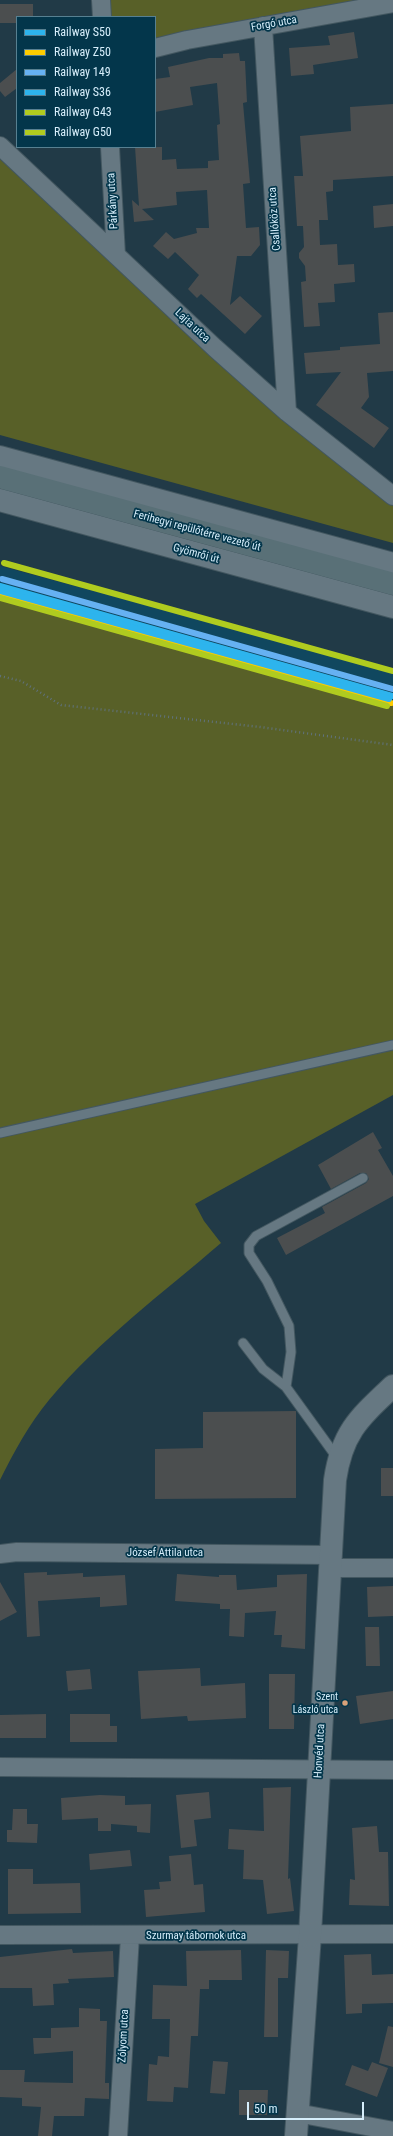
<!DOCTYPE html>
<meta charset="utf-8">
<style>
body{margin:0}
#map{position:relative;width:393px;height:2136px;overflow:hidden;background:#213a47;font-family:"Roboto Condensed",sans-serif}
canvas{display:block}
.legend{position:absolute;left:16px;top:16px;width:140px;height:132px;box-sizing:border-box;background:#03364b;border:1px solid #578091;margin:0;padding:5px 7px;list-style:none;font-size:12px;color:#d6eefb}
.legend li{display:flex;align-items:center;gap:8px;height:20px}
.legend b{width:20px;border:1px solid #578091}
.scale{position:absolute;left:247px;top:2102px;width:117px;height:18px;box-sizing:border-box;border:2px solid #d6eefb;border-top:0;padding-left:5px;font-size:12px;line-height:14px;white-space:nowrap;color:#d6eefb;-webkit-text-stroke:3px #03364b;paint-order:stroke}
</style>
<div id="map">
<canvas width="393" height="2136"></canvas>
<ul class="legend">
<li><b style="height:5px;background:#2db4ed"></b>Railway S50</li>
<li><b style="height:5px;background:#fecc00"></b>Railway Z50</li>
<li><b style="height:5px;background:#66b1f2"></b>Railway 149</li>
<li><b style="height:5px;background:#2db4ed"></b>Railway S36</li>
<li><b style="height:5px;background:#b0cb1f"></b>Railway G43</li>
<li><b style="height:5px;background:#b0cb1f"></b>Railway G50</li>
</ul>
<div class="scale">50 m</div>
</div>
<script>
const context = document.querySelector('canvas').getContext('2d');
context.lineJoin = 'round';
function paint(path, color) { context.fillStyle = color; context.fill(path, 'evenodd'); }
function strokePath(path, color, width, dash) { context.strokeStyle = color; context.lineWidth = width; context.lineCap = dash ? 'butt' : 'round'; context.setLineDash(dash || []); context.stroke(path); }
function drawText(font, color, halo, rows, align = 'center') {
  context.font = font + ' "Roboto Condensed",sans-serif'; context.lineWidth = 3.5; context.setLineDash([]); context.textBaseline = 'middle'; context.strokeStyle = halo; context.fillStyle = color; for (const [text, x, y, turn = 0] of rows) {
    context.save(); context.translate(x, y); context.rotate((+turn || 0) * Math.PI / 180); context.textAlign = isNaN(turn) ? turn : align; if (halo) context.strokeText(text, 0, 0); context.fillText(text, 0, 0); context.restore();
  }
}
paint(new Path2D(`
 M0,566L393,671V703L0,593Z`), '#10475f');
paint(new Path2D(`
 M109,0H370L155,39V17H110Z
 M0,157L257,395L393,505V543L0,435Z
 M0,593L393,703V1095L195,1204L204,1221L221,1243C163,1293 99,1340 49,1400C29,1424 14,1452 0,1480Z`), '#586028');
paint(new Path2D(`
 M0,4H33V17H17V23H0Z
 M354,32L358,58L313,65L314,74L291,76L289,48L330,45L328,36Z
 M239,53L240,61H245L247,102L243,103L250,183L243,184L246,228L259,227L260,245L251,256H237L230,305L240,296L262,316L245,334L201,294L197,298L188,289L199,275L175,252L168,259L153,246L166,232L174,239L197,233L196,228H209L207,190L176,192L177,205L142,209L154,220L134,222L132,200L139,206L135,147H162V160L176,159L177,169L208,168V161L219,160L217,125L220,124L217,83L190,87L193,105L155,112V79L170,77L168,67L209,58H223V54Z
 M17,69V88L5,97L0,91V83Z
 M393,104V176L333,180V191L326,192L328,220H319L320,245L337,244L338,265L354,264L355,282L334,284L335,302L318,303L320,326L304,327L301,282L306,281L305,266L299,258V253L304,247L303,226H297L294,176H303L300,136L351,131L350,107Z
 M393,204V226L374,228L373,206Z
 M393,312V371L367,373L369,397L361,408L389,428L374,448L316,405L341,372L306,374L304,353L340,350V347L380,344L378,313Z
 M373,1132L382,1148L378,1150L393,1176V1196L286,1255L277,1238L325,1213L322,1207L366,1183L369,1179L366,1173H360L331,1189L318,1165Z
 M296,1411V1498L155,1499V1449L203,1448V1412Z
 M381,1468H393V1496H381Z
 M47,1572V1575L83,1573V1577L125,1575L127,1605L100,1607V1597L38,1601L40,1636L27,1637L24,1573Z
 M177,1574L219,1577V1575H236L237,1590L277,1587V1575L307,1574L305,1649L281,1647L282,1635H274L276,1611L245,1613L244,1637L229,1636L230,1609H220V1604L175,1601Z
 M0,1582L17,1612L0,1621Z
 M393,1586V1616L368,1617L367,1587Z
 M365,1627H379L380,1666H366Z
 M200,1668L201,1686L245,1683L246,1718L188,1721L187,1716L141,1719L138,1671Z
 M90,1669L92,1689L68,1691L66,1671Z
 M269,1674H295L294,1729H269Z
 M393,1691V1719L360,1724L356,1696Z
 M46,1714V1738H0V1715Z
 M70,1714H110V1726H117V1742H70Z
 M291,1787L288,1879L290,1878L294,1911L267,1914L263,1880L243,1879L244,1850L228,1849L229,1829L264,1831L263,1788Z
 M209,1792L211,1818L194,1820L197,1846L181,1848L176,1795Z
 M100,1795L125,1796V1805L151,1804L150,1833L137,1832V1826L111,1824V1831H98V1818L62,1820L61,1798Z
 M13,1809H27V1824H38L37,1843L7,1842V1830H12Z
 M377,1826L379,1852H388L389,1906L349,1905L350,1879L355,1880L352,1828Z
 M130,1850L132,1866L90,1870L89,1854Z
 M191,1854L194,1885L203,1884L205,1912L146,1917L144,1890L160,1889L159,1882L171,1881L169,1856Z
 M8,1869H33V1884L80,1883L81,1913L8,1914Z
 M72,1949L73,1953L113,1951L114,1977L68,1979L69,1983L53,1984L54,2005L33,2006L32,1988H0V1957Z
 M241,1950L242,1980H209V1989H200L198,2036H191L188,2088L174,2087L173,2102L147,2101L149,2064L157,2065L158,2056L169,2057L170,2019H152L153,1985L187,1986L186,1951Z
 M266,1950L289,1951L288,1978H278V2037H264Z
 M371,1954L372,1975L393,1974V2003L362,2004V2013L346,2014L344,1955Z
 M79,2008L100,2009V2021H107L105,2083H109V2099L85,2098L84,2116H54L52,2136H38L41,2107L22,2106V2098L0,2097V2070H25L24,2082L73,2083V2051L34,2054L33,2038H51V2028L79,2027Z
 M388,2026L393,2027V2067L379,2063Z
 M213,2061L228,2062L225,2094L210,2093Z
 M372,2062L388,2068L377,2097L345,2085L352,2065L368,2071Z
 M239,2090H268L267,2115H239Z`), '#4b4e4f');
const service = new Path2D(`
 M0,1133L393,1045
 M243,1343L263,1369L286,1387L338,1459
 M286,1387L291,1352L289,1326L267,1281L249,1253V1245L256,1236L269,1229L363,1178`);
const minor = new Path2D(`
 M101,0L102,17
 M263,26L287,412
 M155,48L187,40L393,3
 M0,146L215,348L287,412L393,496
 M110,147L116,255
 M0,1554L17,1552L331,1555
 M330,1568H393
 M0,1767L393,1770
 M0,1935L393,1934
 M297,2113L393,2131
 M118,2136L130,1936`);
const tertiary = new Path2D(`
 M0,457L393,564
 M0,500L393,607
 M296,2136L310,1935L335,1480C342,1432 359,1418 393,1386`);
const primary = new Path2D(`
 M0,477L393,584`);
strokePath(service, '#435760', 11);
strokePath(minor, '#435760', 20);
strokePath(tertiary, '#435760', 24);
strokePath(primary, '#435760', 24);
strokePath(new Path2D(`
 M0,676L21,681L61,705L260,727L393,745`), '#60727c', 2.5, [1, 3]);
strokePath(service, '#667882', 9);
strokePath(minor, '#667882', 18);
strokePath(tertiary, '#667882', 22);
strokePath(primary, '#597077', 22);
strokePath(new Path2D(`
 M0,586L393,696`), '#2db4ed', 6);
strokePath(new Path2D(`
 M0,593L391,703`), '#fecc00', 6);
strokePath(new Path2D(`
 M2,579L393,689`), '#66b1f2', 6);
strokePath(new Path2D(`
 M0,591L389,699`), '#2db4ed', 6);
strokePath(new Path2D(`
 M4,563L393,671`), '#b0cb1f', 6);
strokePath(new Path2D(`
 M0,598L387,706`), '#b0cb1f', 6);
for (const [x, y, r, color] of [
 [345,1703,3.5,"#d9a179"]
]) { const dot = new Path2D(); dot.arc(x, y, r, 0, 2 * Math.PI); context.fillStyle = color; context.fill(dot); strokePath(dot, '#03364b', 1.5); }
drawText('10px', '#d6eefb', '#03364b', [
 ["Szent",338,1697],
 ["László utca",338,1710]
], 'right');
drawText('11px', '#d6eefb', '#03364b', [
 ["Forgó utca",274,24,-10],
 ["Párkány utca",113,201,-93],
 ["Csallóköz utca",275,219,-94],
 ["Lajta utca",192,326,43],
 ["Ferihegyi repülőtérre vezető út",197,531,15],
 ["Gyömrői út",196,554,15],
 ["József Attila utca",165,1553],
 ["Honvéd utca",320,1751,-87],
 ["Szurmay tábornok utca",196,1936],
 ["Zólyom utca",124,2036,-87]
]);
</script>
